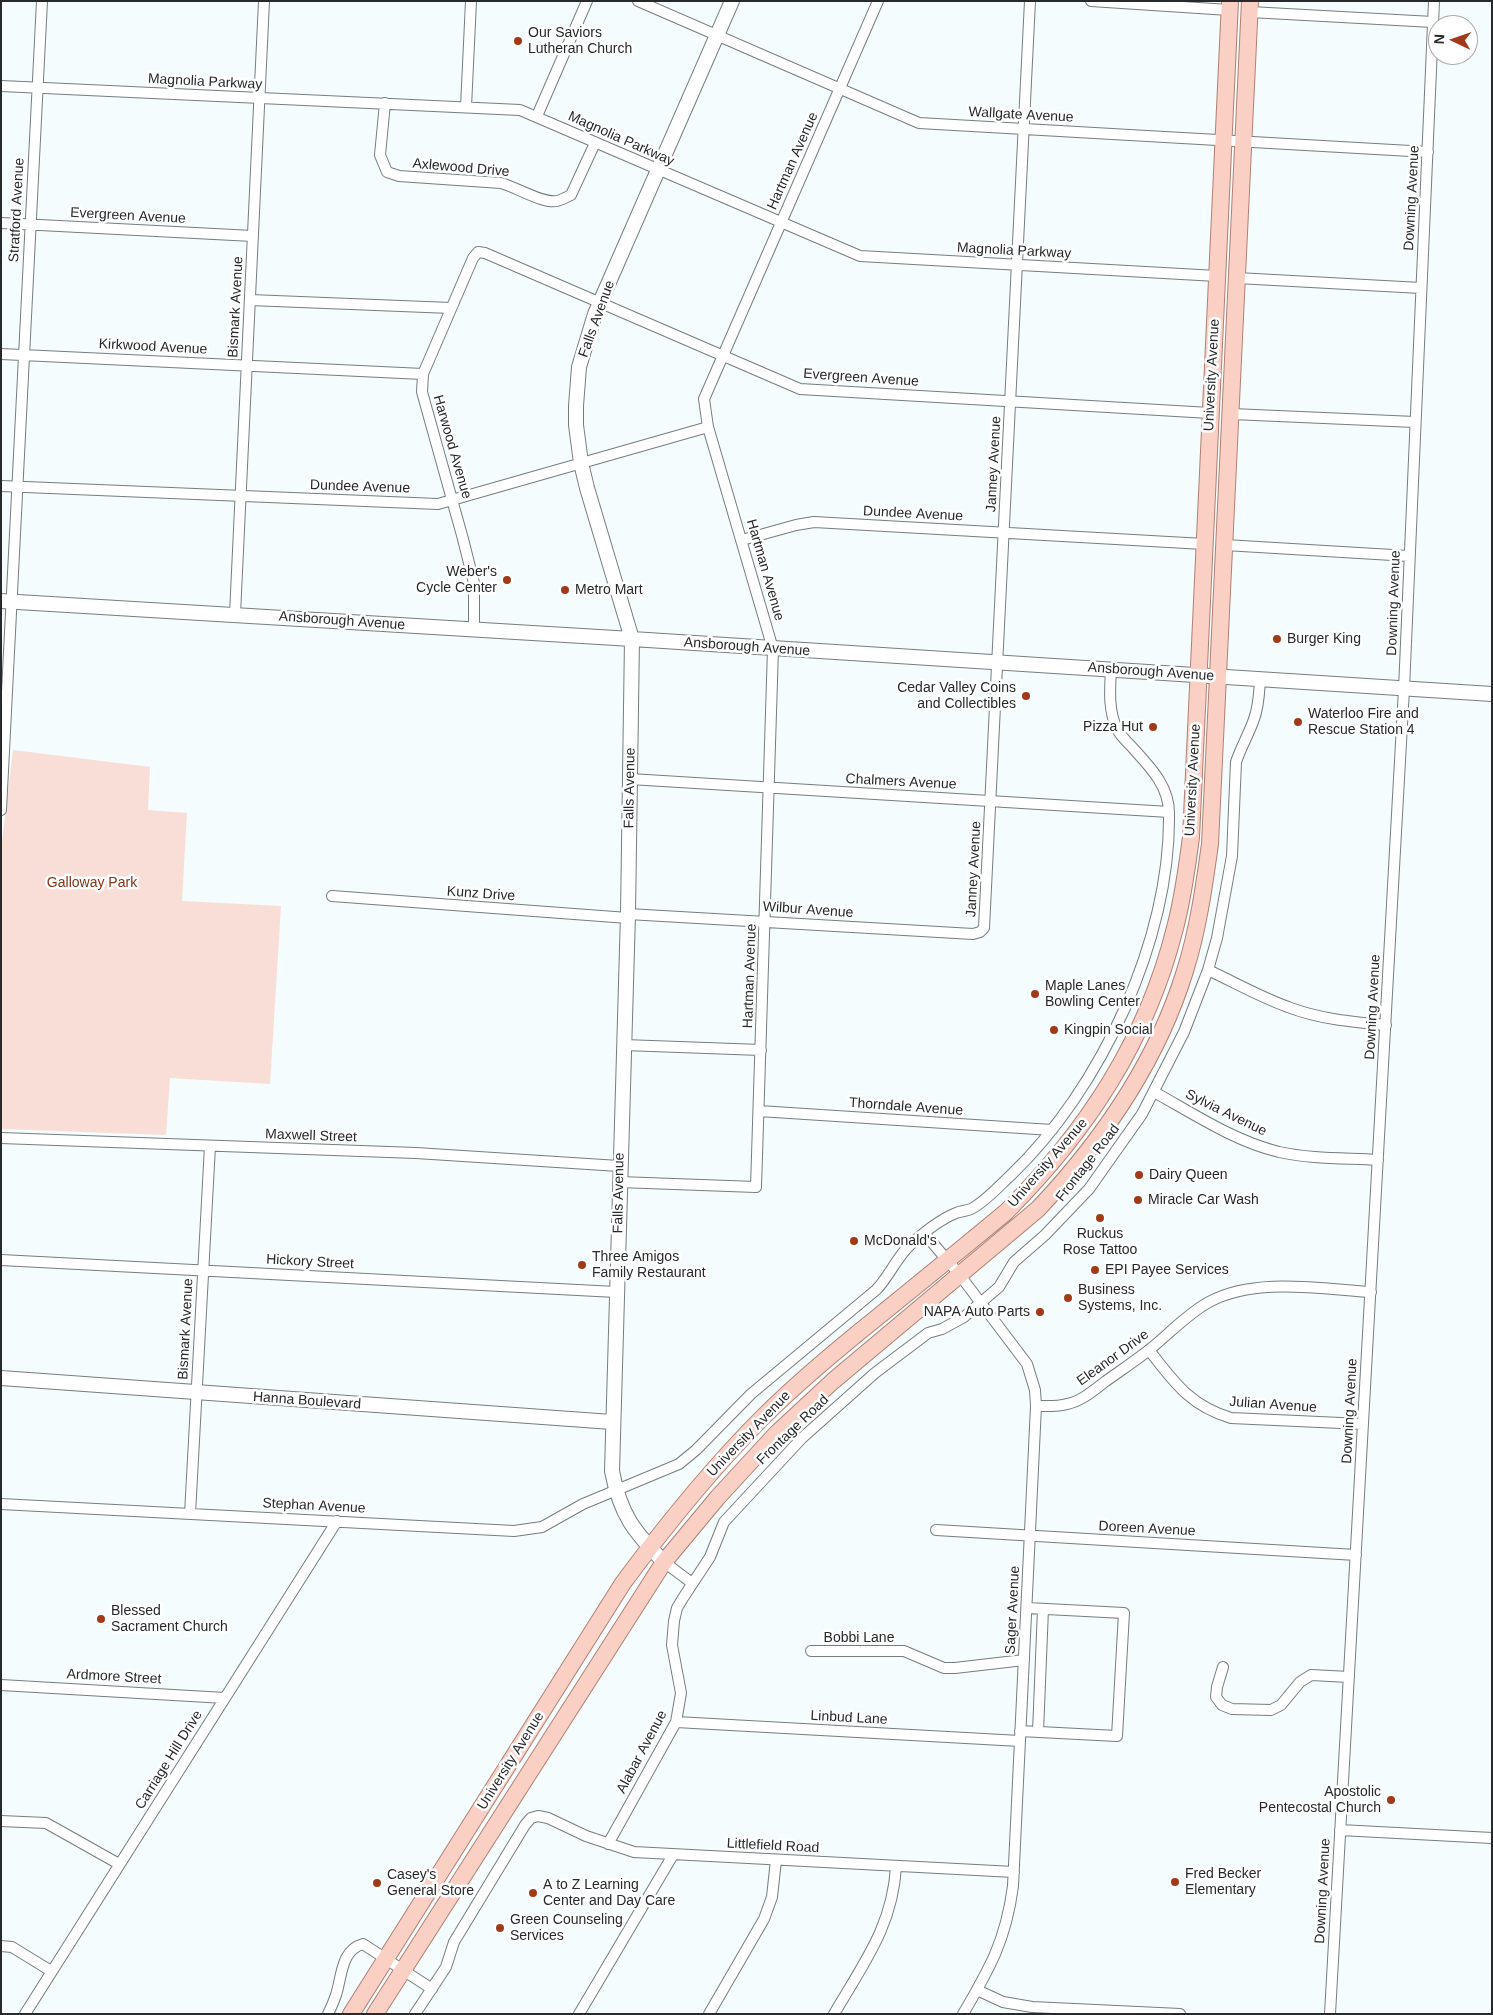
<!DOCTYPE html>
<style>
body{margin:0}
#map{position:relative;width:1493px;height:2015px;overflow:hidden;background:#f5fcfd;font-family:Helvetica,sans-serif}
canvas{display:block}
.frame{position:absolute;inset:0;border:2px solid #27292a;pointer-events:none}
.north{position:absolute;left:1428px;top:15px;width:50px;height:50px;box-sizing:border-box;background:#fff;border:1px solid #a9a9aa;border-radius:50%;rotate:273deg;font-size:14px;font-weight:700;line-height:20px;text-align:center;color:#27292a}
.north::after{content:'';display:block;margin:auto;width:18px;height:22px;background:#a13a18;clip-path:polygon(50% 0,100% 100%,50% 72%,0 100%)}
</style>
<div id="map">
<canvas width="1493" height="2015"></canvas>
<div class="frame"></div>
<div class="north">N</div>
</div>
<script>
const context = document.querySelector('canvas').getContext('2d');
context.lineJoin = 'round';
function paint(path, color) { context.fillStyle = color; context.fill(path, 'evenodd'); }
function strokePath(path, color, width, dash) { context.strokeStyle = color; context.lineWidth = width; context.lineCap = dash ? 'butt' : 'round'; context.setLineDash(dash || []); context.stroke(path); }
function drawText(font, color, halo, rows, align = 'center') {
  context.font = font + ' Helvetica,sans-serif'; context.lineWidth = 5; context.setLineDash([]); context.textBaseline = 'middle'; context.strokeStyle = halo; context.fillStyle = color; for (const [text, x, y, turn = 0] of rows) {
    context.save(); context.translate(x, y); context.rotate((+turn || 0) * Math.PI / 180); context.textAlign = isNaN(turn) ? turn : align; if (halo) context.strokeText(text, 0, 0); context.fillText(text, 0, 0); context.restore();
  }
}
paint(new Path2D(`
 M13,750L150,767L148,810L187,813L182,901L281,906L270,1084L170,1078L166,1135L1,1129V850Z`), '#f8ded6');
const street = new Path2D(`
 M638,1L919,123L1428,152
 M1091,1L1229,10
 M1250,12L1433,22
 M1,86L520,110L860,256L1217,276
 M385,103L380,155L387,172L399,176L501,183C516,187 543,204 557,201C561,200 567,197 571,195L595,143
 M466,107L471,1
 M537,116L587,1
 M1,223L253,236
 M1237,278L1421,288
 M250,300L451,308
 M1,354L423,374
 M1232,414L1415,422
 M1,486L438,504L708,427
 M742,540L796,525L814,522L1204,544
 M1225,545L1409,556
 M235,614L264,1
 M474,630V583L463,539L422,392L423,374L473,258L478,252L485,253L800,389L1210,413
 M630,779L1169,812
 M1,810L42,1
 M332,896L628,918
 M628,914L973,934L980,932L984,928L1030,1
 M1208,970C1234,982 1260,997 1288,1007C1319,1019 1352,1022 1386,1025
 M624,1045L761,1050
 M1154,1092C1194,1114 1234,1141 1279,1152C1311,1159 1345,1158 1378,1160
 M759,1111L1052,1130
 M1,1138L416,1153L619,1166
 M619,1182L756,1187L773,649L708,427L704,399L878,1
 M924,1233L959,1274L1027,1364L1035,1390L1036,1406L1013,1886C1006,1940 990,1968 963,2014
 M1,1260L616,1292
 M1149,1350C1174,1382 1190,1406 1231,1418L1363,1424
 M1036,1406C1047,1406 1057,1407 1067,1404C1082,1401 1094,1390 1106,1381C1120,1371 1135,1361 1149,1350C1169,1334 1187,1314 1209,1302C1255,1277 1320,1289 1371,1292
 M1,1504L514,1531L542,1527L583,1504L679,1464L696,1450L751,1394L876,1290C889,1277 896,1258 910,1245C923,1233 939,1220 956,1213C961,1211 966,1211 971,1209C985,1202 999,1186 1011,1175C1101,1089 1171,939 1169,813C1169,785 1149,766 1131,746C1126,741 1120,735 1117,729C1108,710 1110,689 1111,669
 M190,1514L210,1146
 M936,1530L1356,1555
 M664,1562L692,1583
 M811,1651H904L944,1668H955L1024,1660
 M1223,1667L1217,1687L1216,1697L1222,1705L1232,1709L1271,1710L1281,1705L1300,1682L1311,1675L1349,1677
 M1,1685L225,1698
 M676,1722L1020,1741
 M1020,1731L1117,1736L1124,1613L1027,1608
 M1038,1732L1043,1609
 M1,1821L46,1823L119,1864
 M1340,1830L1492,1838
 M608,1844L676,1722L681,1693L672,1645L674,1621L677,1608L683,1598L710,1557L724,1522L802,1438L875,1373L928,1333L942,1329L964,1317L999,1287L1014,1262L1045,1235L1089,1189L1142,1114L1184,1032L1208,970L1217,938L1232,856L1236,762C1241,747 1249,734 1254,719C1259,706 1259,693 1260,680
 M1,1946L12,1947L51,1971
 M977,1990L1003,2002L1032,2007L1180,2014
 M25,2014L337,1521
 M328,2014C331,2008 334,2001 336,1995C342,1976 341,1950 363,1944L432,1989
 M415,2014L446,1967L454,1942L525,1825L531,1818L538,1816L548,1818L586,1836L634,1852L1014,1872
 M579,2014L673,1855
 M709,2014L764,1919L772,1897L776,1860
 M834,2014C863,1964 893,1926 896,1866
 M1330,2014L1404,689L1434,1`);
const secondary = new Path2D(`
 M1,601L632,639L1492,694
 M1,1378L612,1422
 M664,1562C634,1532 620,1514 612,1471L628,914L632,639L587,488L581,463L576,425V406L579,367L595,314L732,1`);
const primary = new Path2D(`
 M351,2014L623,1583C666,1525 711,1469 762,1418C799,1381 839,1348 879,1316C922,1281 964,1247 1006,1212C1087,1131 1147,1040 1175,928C1183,898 1187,868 1191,837L1230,1
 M375,2014L664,1562L718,1497L777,1433L833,1381L1038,1209C1103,1140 1157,1062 1185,971C1198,930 1204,887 1210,844L1250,1`);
strokePath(street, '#777d7e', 12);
strokePath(secondary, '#777d7e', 16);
strokePath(primary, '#af8174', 18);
strokePath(street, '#fff', 10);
strokePath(secondary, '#fff', 14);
strokePath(primary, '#fbd0c4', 16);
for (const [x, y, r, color] of [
 [518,41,5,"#a13a18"],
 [507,580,5,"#a13a18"],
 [565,590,5,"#a13a18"],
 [1277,639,5,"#a13a18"],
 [1026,696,5,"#a13a18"],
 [1298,722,5,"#a13a18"],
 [1153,727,5,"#a13a18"],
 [1035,994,5,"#a13a18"],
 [1054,1030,5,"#a13a18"],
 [1139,1175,5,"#a13a18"],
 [1138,1200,5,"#a13a18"],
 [1100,1218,5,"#a13a18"],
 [854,1241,5,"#a13a18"],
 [582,1265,5,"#a13a18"],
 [1095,1270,5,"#a13a18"],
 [1068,1298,5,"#a13a18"],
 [1040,1312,5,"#a13a18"],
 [101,1619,5,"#a13a18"],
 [1391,1800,5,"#a13a18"],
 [1175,1882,5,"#a13a18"],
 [377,1883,5,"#a13a18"],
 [533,1893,5,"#a13a18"],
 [500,1928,5,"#a13a18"]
]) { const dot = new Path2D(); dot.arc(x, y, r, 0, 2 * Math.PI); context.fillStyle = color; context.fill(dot); strokePath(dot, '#fff', 2); }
drawText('14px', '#27292a', '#fff', [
 ["Our Saviors",528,33],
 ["Lutheran Church",528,49],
 ["Weber's",497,572,"right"],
 ["Cycle Center",497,588,"right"],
 ["Metro Mart",575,590],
 ["Burger King",1287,639],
 ["Cedar Valley Coins",1016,688,"right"],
 ["and Collectibles",1016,704,"right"],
 ["Waterloo Fire and",1308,714],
 ["Rescue Station 4",1308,730],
 ["Pizza Hut",1143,727,"right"],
 ["Maple Lanes",1045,986],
 ["Bowling Center",1045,1002],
 ["Kingpin Social",1064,1030],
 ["Dairy Queen",1149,1175],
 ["Miracle Car Wash",1148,1200],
 ["Ruckus",1100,1234,"center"],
 ["Rose Tattoo",1100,1250,"center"],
 ["McDonald's",864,1241],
 ["Three Amigos",592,1257],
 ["Family Restaurant",592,1273],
 ["EPI Payee Services",1105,1270],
 ["Business",1078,1290],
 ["Systems, Inc.",1078,1306],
 ["NAPA Auto Parts",1030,1312,"right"],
 ["Blessed",111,1611],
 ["Sacrament Church",111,1627],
 ["Apostolic",1381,1792,"right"],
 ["Pentecostal Church",1381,1808,"right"],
 ["Fred Becker",1185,1874],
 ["Elementary",1185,1890],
 ["Casey's",387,1875],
 ["General Store",387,1891],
 ["A to Z Learning",543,1885],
 ["Center and Day Care",543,1901],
 ["Green Counseling",510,1920],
 ["Services",510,1936]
], 'left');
drawText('14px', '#27292a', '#fff', [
 ["Magnolia Parkway",205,82,3],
 ["Wallgate Avenue",1021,115,3],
 ["Magnolia Parkway",621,139,24],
 ["Hartman Avenue",793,161,-66],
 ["Axlewood Drive",461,168,5],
 ["Downing Avenue",1412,198,-87],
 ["Stratford Avenue",17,210,-87],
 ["Evergreen Avenue",128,216,3],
 ["Magnolia Parkway",1014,251,3],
 ["Bismark Avenue",236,307,-87],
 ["Falls Avenue",597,319,-70],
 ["Kirkwood Avenue",153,347,3],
 ["University Avenue",1212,375,-87],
 ["Evergreen Avenue",861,378,4],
 ["Harwood Avenue",452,447,74],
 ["Janney Avenue",994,464,-87],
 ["Dundee Avenue",360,487,2],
 ["Dundee Avenue",913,514,3],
 ["Hartman Avenue",765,570,74],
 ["Downing Avenue",1394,603,-88],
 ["Ansborough Avenue",342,621,4],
 ["Ansborough Avenue",747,647,4],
 ["Ansborough Avenue",1151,672,4],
 ["University Avenue",1193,780,-87],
 ["Chalmers Avenue",901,782,3],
 ["Falls Avenue",630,788,-89],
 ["Janney Avenue",974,869,-87],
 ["Kunz Drive",481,894,4],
 ["Wilbur Avenue",808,910,4],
 ["Hartman Avenue",750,976,-88],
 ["Downing Avenue",1373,1007,-87],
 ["Thorndale Avenue",906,1107,4],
 ["Sylvia Avenue",1226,1113,26],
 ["Maxwell Street",311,1136,2],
 ["University Avenue",1048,1163,-49],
 ["Frontage Road",1088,1163,-52],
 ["Falls Avenue",619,1193,-89],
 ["Hickory Street",310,1262,3],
 ["Bismark Avenue",186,1329,-87],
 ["Eleanor Drive",1113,1358,-36],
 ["Hanna Boulevard",307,1401,4],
 ["Julian Avenue",1273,1405,4],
 ["Downing Avenue",1350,1411,-87],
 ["Frontage Road",793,1430,-44],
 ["University Avenue",749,1434,-46],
 ["Stephan Avenue",314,1506,3],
 ["Doreen Avenue",1147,1529,3],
 ["Sager Avenue",1013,1610,-87],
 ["Bobbi Lane",859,1638],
 ["Ardmore Street",114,1677,3],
 ["Linbud Lane",849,1718,3],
 ["Alabar Avenue",642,1752,-62],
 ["Carriage Hill Drive",169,1760,-58],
 ["University Avenue",511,1761,-58],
 ["Littlefield Road",773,1846,3],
 ["Downing Avenue",1323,1891,-87]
]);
drawText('14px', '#883217', '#fff', [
 ["Galloway Park",92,883]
]);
</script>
